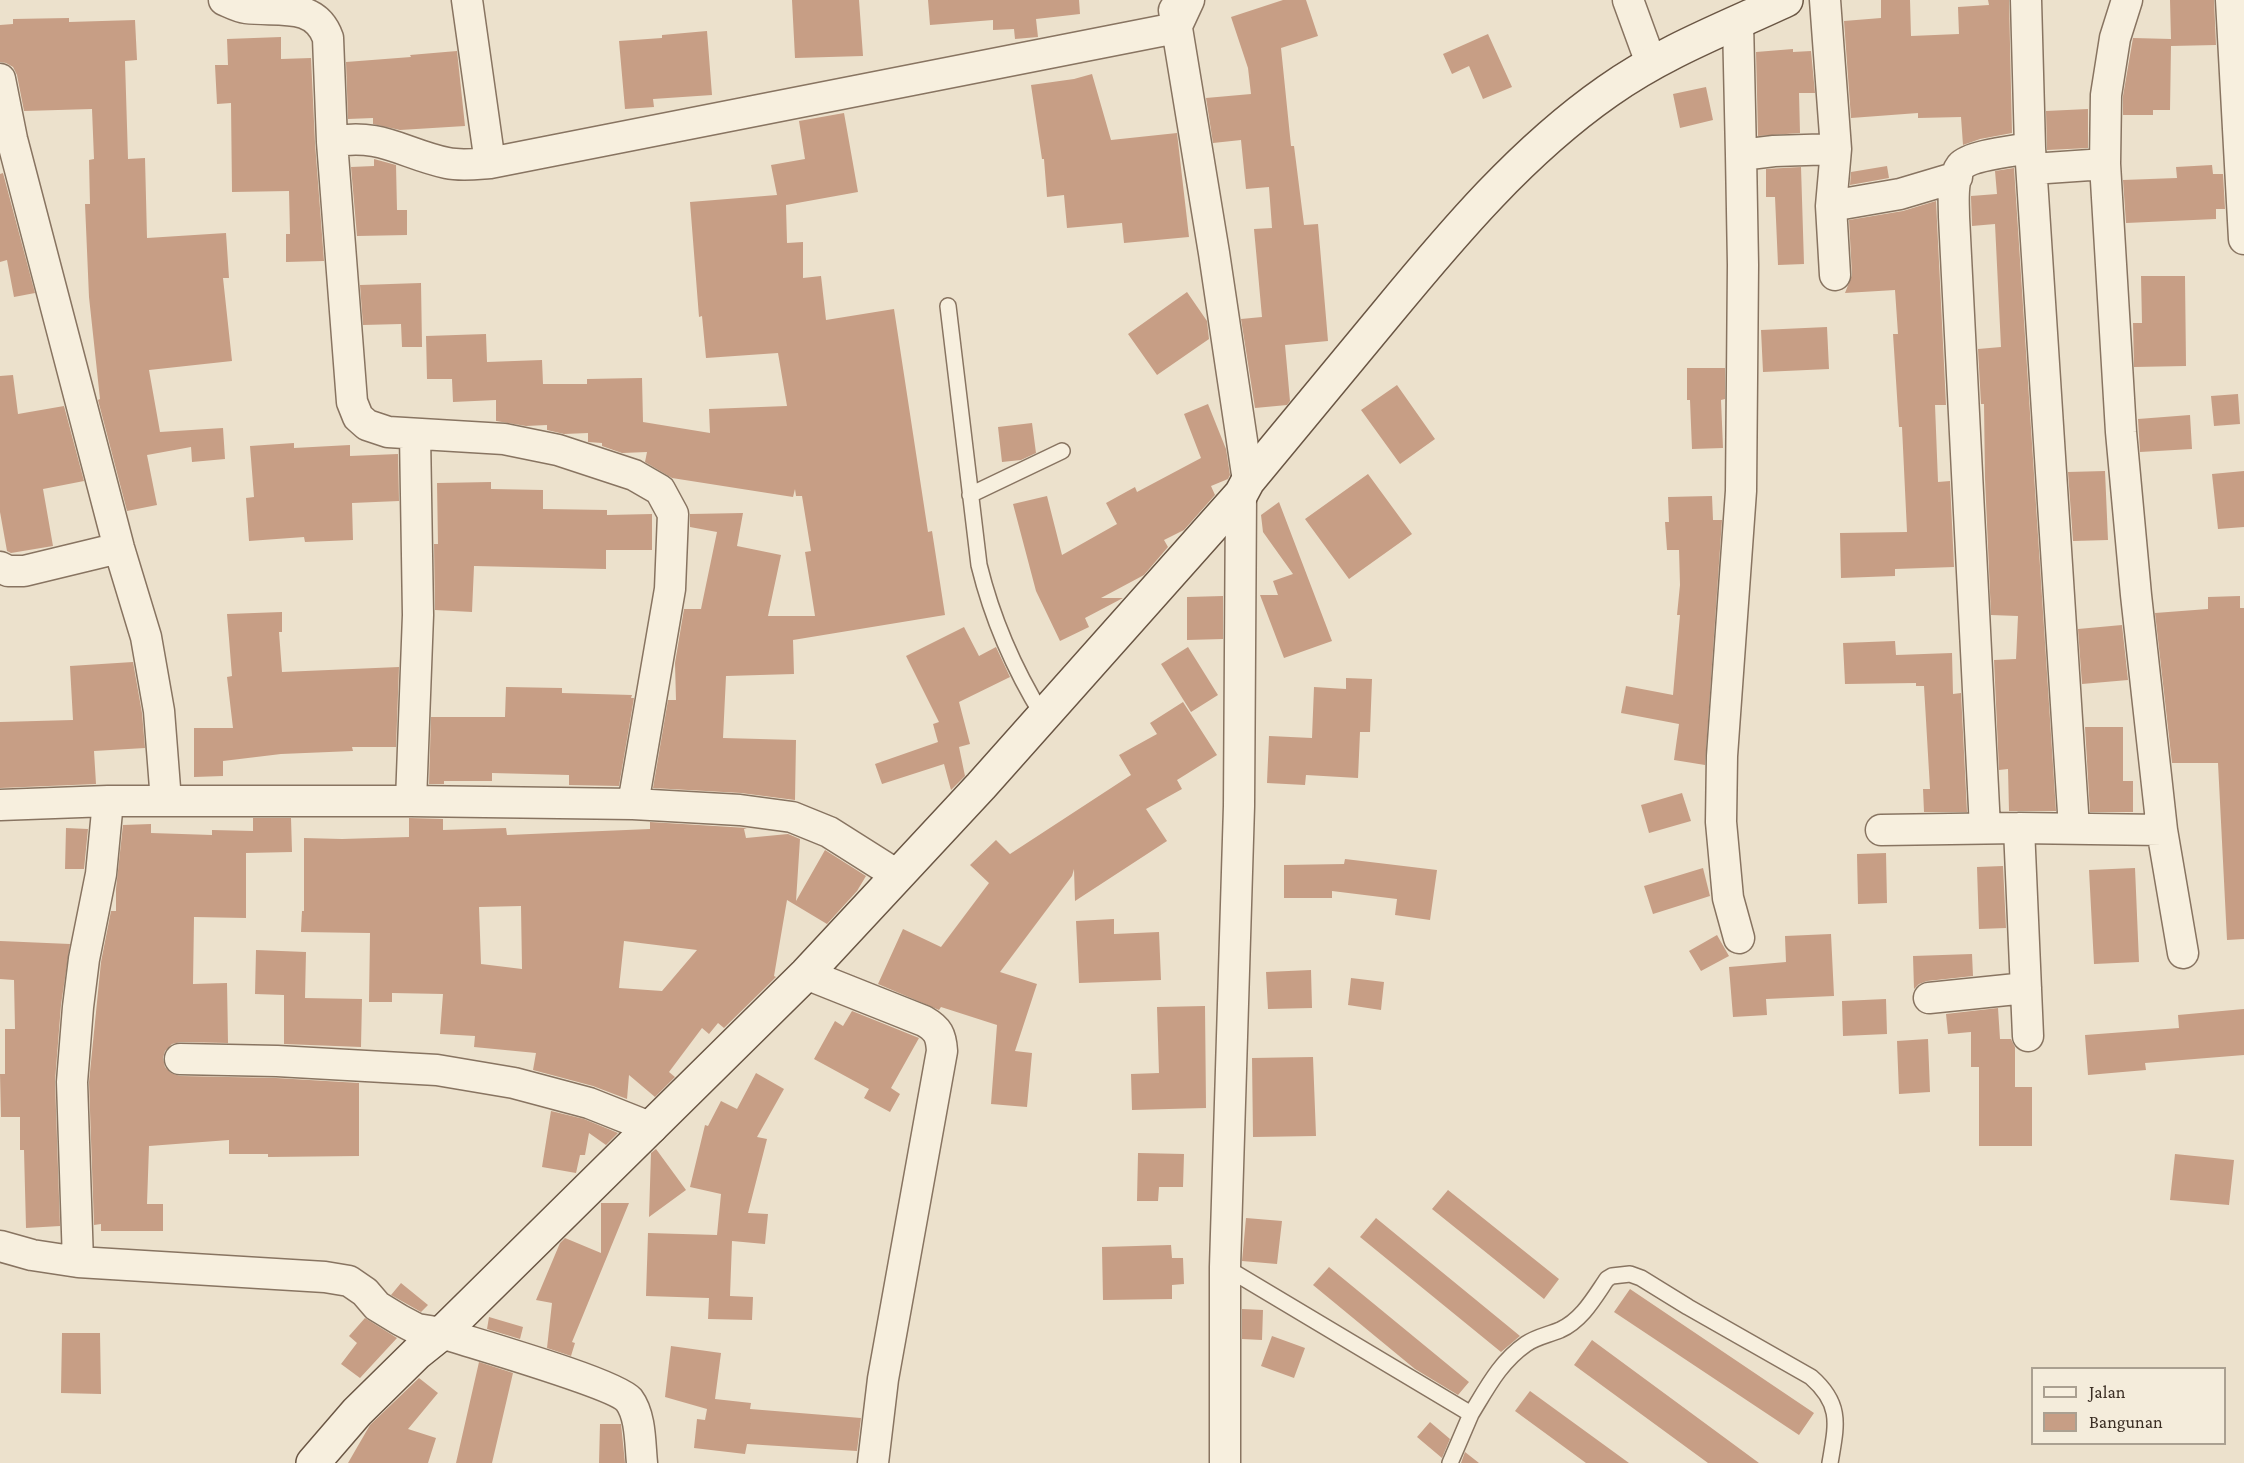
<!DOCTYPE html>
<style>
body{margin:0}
#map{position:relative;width:2244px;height:1463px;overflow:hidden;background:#ece1cc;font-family:"Crimson Pro",serif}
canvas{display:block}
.legend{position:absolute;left:2031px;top:1367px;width:195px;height:78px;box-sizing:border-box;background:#f4ecdb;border:2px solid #aaa091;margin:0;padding:8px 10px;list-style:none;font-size:18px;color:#3a2d23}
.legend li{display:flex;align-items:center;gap:12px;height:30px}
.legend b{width:30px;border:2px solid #aaa091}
</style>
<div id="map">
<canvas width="2244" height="1463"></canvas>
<ul class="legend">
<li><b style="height:8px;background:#f7efde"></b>Jalan</li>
<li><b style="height:16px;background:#c79e85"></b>Bangunan</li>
</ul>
</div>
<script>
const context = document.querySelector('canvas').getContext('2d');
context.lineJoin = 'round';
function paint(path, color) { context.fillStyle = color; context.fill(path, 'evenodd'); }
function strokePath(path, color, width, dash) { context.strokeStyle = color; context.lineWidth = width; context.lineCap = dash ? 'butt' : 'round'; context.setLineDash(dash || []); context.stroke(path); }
paint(new Path2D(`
 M792,0H859L863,56L795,58Z
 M928,0H1079L1080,14L1036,19L1038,37L1015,39L1014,29L993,30V20L930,25Z
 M1283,0H1306L1318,36L1281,48L1291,146H1294L1304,225L1318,224L1328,341L1285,345L1290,401L1287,405L1255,408L1241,319L1262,317L1254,229L1272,228L1269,187L1246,189L1241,140L1213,143L1206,98L1251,94L1248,68L1231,17Z
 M1881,0H1910L1911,36L1959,34L1958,7L1989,5L1988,0H2009L2012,133L1980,139L1963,145L1961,117L1918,118V113L1851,118L1844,21L1881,18Z
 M2170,0H2214L2216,45L2171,46L2170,110H2153V115H2123V96L2133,38L2171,39Z
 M69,18V22L135,20L137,60L125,61L128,159L145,158L147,238L226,233L229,278H223L232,361L149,370L160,432L223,428L225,459L192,462L191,447L147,455L157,505L127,511L98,400L100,399L89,297L85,204H90L89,160L94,159L92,109L24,111L17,75L13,67L6,63L0,62V25L13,24V19Z
 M707,31L712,95L653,99L654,107L625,109L619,41L662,38V35Z
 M1488,34L1512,87L1483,99L1469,66L1452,74L1443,54Z
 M281,37V59L311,58L315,143L324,261L286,262V234H290L289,191L232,192L231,103L217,104L215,65H228L227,39Z
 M1793,49V52L1811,51L1815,93H1799L1800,133L1758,136L1756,52Z
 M457,51L465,126L400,130L373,124V118L348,119L346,62L411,57L410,55Z
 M1092,74L1111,140L1177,133L1189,237L1124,243L1122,223L1067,228L1064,195L1047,197L1044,159H1042L1031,85L1074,79Z
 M1706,87L1713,120L1680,128L1673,94Z
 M2088,109V148L2047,150L2046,111Z
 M844,113L858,192L786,205L787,243L803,242V278L821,276L826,320L894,309L928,532L932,531L945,615L793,640L794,674L726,676L723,738L796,740L795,800L741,793L653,788L668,700H676L675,663L684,609H701L717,532L690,527V514L743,513L737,546L781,555L768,616H815L805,552L811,551L802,496H796L795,489L793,497L672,478L645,462L647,452L622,453L602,446V443L588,442V433L564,434L547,430V425L526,426L496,421V400L453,402L452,379H427L426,336L486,334L487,362L542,360L543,384H587V379L642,378L643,422L710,433L709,409L787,406L778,353L706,358L702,316L699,317L690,202L777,195L771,165L805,159L799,121Z
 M374,159L396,165L397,210H407V235L357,236L351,167L374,166Z
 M2212,165L2213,174H2223L2225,209H2216V219L2126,223L2123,180L2177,178L2176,167Z
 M1887,166L1889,178L1850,185L1851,172Z
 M1801,167L1804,264L1778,265L1775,197H1766V169Z
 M2014,168L2056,811H2009L2008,769L1999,770L1994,660L2016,659L2018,616L1991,615L1985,479L1984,404H1981L1978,349L2001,347L1995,224L1972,226L1971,198V196L1997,194L1995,171Z
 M3,173L35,293L14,297L7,260L0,262V174Z
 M1936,201L1946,405H1935L1938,482L1950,481L1954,567L1895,569V576L1841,578L1840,533L1907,532L1902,427H1899L1893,334H1898L1895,290L1845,293L1852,275L1849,220L1903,211Z
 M2141,276H2185L2186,366L2134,367L2133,323H2142Z
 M421,283L422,347H402L401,324L363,325L360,285Z
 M1187,292L1207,321L1209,339L1157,375L1128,334Z
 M1827,327L1829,369L1763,372L1761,330Z
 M1687,368H1725V399L1721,400L1723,448L1692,449L1690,400H1687Z
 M13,375L18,414L64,406L84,481L43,489L53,546L11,553L7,551L0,512V376Z
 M1397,385L1435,439L1400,464L1361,410Z
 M2238,394L2240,424L2214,426L2211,396Z
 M1208,404L1226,449L1230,475L1228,479L1211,486L1215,495L1184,530L1164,540L1168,547L1144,575L1101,598H1123L1085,618L1089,627L1060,641L1036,591L1013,504L1047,496L1062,555L1117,524L1106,503L1135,487L1137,492L1201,458L1184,414Z
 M2190,415L2192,449L2140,452L2138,419Z
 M1032,423L1036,453L1021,460L1002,462L998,427Z
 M294,443V448L350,445V456L398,454L399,501L352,503L353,540L305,542L304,537L249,541L246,498L254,497L250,446Z
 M2105,471L2108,540L2073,541L2068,472Z
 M2244,471V527L2218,529L2212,474Z
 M1368,474L1412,534L1349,579L1305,519Z
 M491,482V489L543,490V509L607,510V515L652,514V550H606V569L474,566L472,612L435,610L434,544H438L437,483Z
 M1712,496L1713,520H1722L1705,765L1674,760L1679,724L1621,713L1626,686L1673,695L1680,615H1677L1680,585L1679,550H1667L1665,522H1669L1668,497Z
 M1279,502L1332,641L1284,658L1260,595H1278L1273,581L1293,574L1263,532L1261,515Z
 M1223,596V639L1187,640V597Z
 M2240,596V608H2244V939L2227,940L2218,763H2172L2155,613L2208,609V597Z
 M282,612V632H279L282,672L399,667L396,747H352L353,751L281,754L223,761V776L194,777V728H233L227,677L232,676L227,614Z
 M2122,625L2128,680L2082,684L2078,629Z
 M964,627L979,656L996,647L1010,677L959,702L970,744L959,747L965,776L951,790L944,764L882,784L875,764L938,742L933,724L939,722L906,656Z
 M1895,641L1896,655L1952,653L1953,694L1961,693L1967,812H1924L1923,789H1930L1924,686H1916V683L1845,684L1843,643Z
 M1188,647L1218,695L1191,712L1161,664Z
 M133,662L142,713L145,748L94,751L96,784L0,788V722L73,720L70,666Z
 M1346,678L1372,679L1370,732H1360L1358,778L1306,775L1305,785L1267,783L1269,736L1312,738L1314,687L1346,689Z
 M506,687L562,688V693L632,695L631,698H634L619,786L569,785V775L492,773V781H444V784H429L431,717H505Z
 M1183,702L1217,755L1177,780L1182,789L1146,809L1167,841L1075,901L1074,869L1072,876L1000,972L1037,984L1015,1051L1032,1053L1027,1107L991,1104L997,1025L941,1007L939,1010L878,984L903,929L941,947L989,883L970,865L996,840L1010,854L1131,775L1119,755L1157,734L1150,723Z
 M2085,727H2123V781H2133V812H2090Z
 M1682,793L1691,821L1649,833L1641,805Z
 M253,818H291L292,852L246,853V918L194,917L193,984L227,983L228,1043L180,1042L172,1044L165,1051L163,1058L165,1067L171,1073L180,1076L276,1078L359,1083V1156L268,1157V1154H229V1140L149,1146L147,1204H163V1231H101V1224L94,1225L89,1082L101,962L111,911H116V889L123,825L151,824V833L212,835V830L253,831Z
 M409,818L443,819V830L506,828L507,835L650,829V822L747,828L744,829L746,838L788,834L800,839L796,901L825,850L866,876L857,891L827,924L787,900L774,976L776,977L724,1028L718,1023L709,1034L702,1028L669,1072L675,1077L655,1097L629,1075L627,1099L593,1086L533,1070L536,1053L474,1047L475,1036L440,1034L443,994L392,993V1002H369L370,933L301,932L302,911H304V838L342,839L409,837ZM521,906L522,969L481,964L479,907ZM624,941L697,950L662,991L619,988Z
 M66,828L88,829L84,869H65Z
 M1886,853L1887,903L1858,904L1857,854Z
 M1345,859L1437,870L1430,920L1395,915L1397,899L1332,891V898H1284V865L1344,864Z
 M2003,866L2006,928L1979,929L1977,867Z
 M1703,868L1710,896L1653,914L1644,886Z
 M2135,868L2139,962L2094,964L2089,870Z
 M1114,919V934L1159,932L1161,980L1079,983L1076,921Z
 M1831,934L1834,996L1766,999L1767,1015L1733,1017L1729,967L1786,962L1785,936Z
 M1717,935L1729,956L1701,971L1689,951Z
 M0,941L70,944L61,1005L55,1081L60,1226L26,1228L24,1150H20V1117H1L0,1074H5V1029H15L14,980L0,979Z
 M256,950L306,952L305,998L362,999L361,1047L284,1044V995L255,994Z
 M1972,954L1973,976L1927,981L1919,984L1914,989L1913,956Z
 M1311,970L1312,1008L1268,1009L1266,972Z
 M1351,978L1384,982L1381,1010L1348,1005Z
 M1886,999L1887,1034L1843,1036L1842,1001Z
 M1205,1006L1206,1108L1132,1110L1131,1074L1159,1073L1157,1007Z
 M1998,1008L2000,1039H2011L2015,1047V1087H2032V1146H1979V1067H1971V1032L1948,1034L1946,1014Z
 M2244,1009V1055L2145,1063L2146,1070L2088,1075L2085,1035L2179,1028L2178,1015Z
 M852,1011L919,1038L891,1088L900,1094L890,1112L864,1098L869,1089L814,1059L835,1021L843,1026Z
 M1928,1039L1930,1092L1899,1094L1897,1041Z
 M1313,1057L1316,1136L1253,1137L1252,1058Z
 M756,1073L784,1089L757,1137L767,1139L748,1213L768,1214L765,1244L732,1241L730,1296L753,1297L752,1320L708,1319L709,1298L646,1296L648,1233L717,1235L721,1194L690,1187L705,1125L708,1126L721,1101L737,1109Z
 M551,1111L584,1119L618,1133L606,1145L589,1133L585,1155H580L576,1173L542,1167Z
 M656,1149L686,1190L649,1217L651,1153Z
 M1138,1153L1184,1154L1183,1187H1159L1158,1201H1137Z
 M2175,1154L2234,1160L2229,1205L2170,1200Z
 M1448,1190L1559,1279L1544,1299L1432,1209Z
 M601,1203H629L572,1342L575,1343L571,1356L547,1348L552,1303L536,1300L560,1243L565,1238L601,1253Z
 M1246,1218L1282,1221L1277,1264L1242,1261Z
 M1376,1218L1520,1336L1501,1352L1360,1237Z
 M1171,1245L1172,1258H1183L1184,1284L1172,1285V1299L1103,1300L1102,1247Z
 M1329,1267L1469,1382L1458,1395L1415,1369L1313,1285Z
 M401,1283L428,1305L421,1312L391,1295Z
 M1630,1289L1814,1413L1799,1435L1614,1312Z
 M1242,1309L1263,1310L1262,1340L1242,1339Z
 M489,1317L523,1327L520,1339L487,1329Z
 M365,1318L397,1338L360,1378L341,1364L357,1343L349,1336Z
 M62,1333H100L101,1394L61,1393Z
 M1272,1336L1305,1348L1294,1378L1261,1366Z
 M1592,1340L1759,1463H1708L1574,1365Z
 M671,1346L721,1353L715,1399L751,1403L750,1409L861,1418L857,1451L747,1444L745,1454L694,1448L697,1419L705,1420L707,1409L665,1397Z
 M479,1362L513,1373L492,1463H456Z
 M419,1378L438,1393L408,1429L436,1438L428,1463H348L370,1425Z
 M1530,1391L1629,1463H1586L1515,1411Z
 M1430,1422L1450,1439L1442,1458L1417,1437Z
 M600,1424H621L625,1463H599Z
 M1465,1452L1479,1463H1461Z`), '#c79e85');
const lane = new Path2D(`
 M948,306L979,565C992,618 1014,669 1043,716
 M970,495L1062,451
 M1225,1267L1471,1414C1487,1388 1500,1362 1526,1344C1536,1337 1548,1335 1560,1330C1582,1320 1594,1298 1607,1279L1612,1276L1630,1274L1641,1278L1688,1307L1811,1377C1843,1405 1836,1426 1830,1463
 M1450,1463L1471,1414`);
const street = new Path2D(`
 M224,0C231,3 238,7 246,8C277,12 315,1 328,38L332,142L352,402L358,417L367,425L388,432L504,439L558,450L634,475L660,490L673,514L670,589L633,804
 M467,0L490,163
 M1628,0L1651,63
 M2026,0L2030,148L2074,828
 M2127,0L2115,38L2106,95L2105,164L2121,432L2136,595L2162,830L2183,953
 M2231,0L2244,239
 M1174,10L1214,253L1248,481
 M1738,22L1741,155
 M0,79L12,139L119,548L146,637L159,711L166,801
 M332,142C380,132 404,154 447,163C461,166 476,164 490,163L1176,28L1189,0
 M2032,169L2105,164
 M1831,206L1900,194L1957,177
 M1835,275L1831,206L1836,149
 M0,567L8,571H24L119,548
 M411,801L418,615L415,434
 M0,805L108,801H411L633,804L740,810L792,817L829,832L897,875
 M1985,828L1954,217C1954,202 1951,179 1961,166C1971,155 2015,151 2030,148
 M2019,828L2028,1036
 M1881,830L2019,828L2162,830
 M1739,938L1728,898L1721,822L1722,756L1741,491L1743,265L1741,155L1774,151L1836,149L1825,0
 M806,974L924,1021C938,1029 941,1035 942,1051L883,1379L873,1463
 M1929,998L2026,988
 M180,1059L277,1061L437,1070L514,1083L589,1103L652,1128
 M0,1246L32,1255L78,1262L325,1277L349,1281L365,1292L377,1306L400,1320L417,1329L442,1333C472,1343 614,1383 629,1400C641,1416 640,1444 642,1463
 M78,1262L72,1082L78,1007L84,959L101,874L108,801
 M1225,1463V1267L1239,806L1241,494`);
const secondary = new Path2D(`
 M313,1463L357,1412L417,1353L442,1333L806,974L981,786L1241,494L1248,481C1294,425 1341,369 1387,313C1453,233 1522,151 1608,91C1663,52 1726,28 1786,0`);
strokePath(lane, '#887461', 18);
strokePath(street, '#887461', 33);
strokePath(secondary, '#6a5644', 36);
strokePath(lane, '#f7efde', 15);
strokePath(street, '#f7efde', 30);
strokePath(secondary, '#f7efde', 33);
</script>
